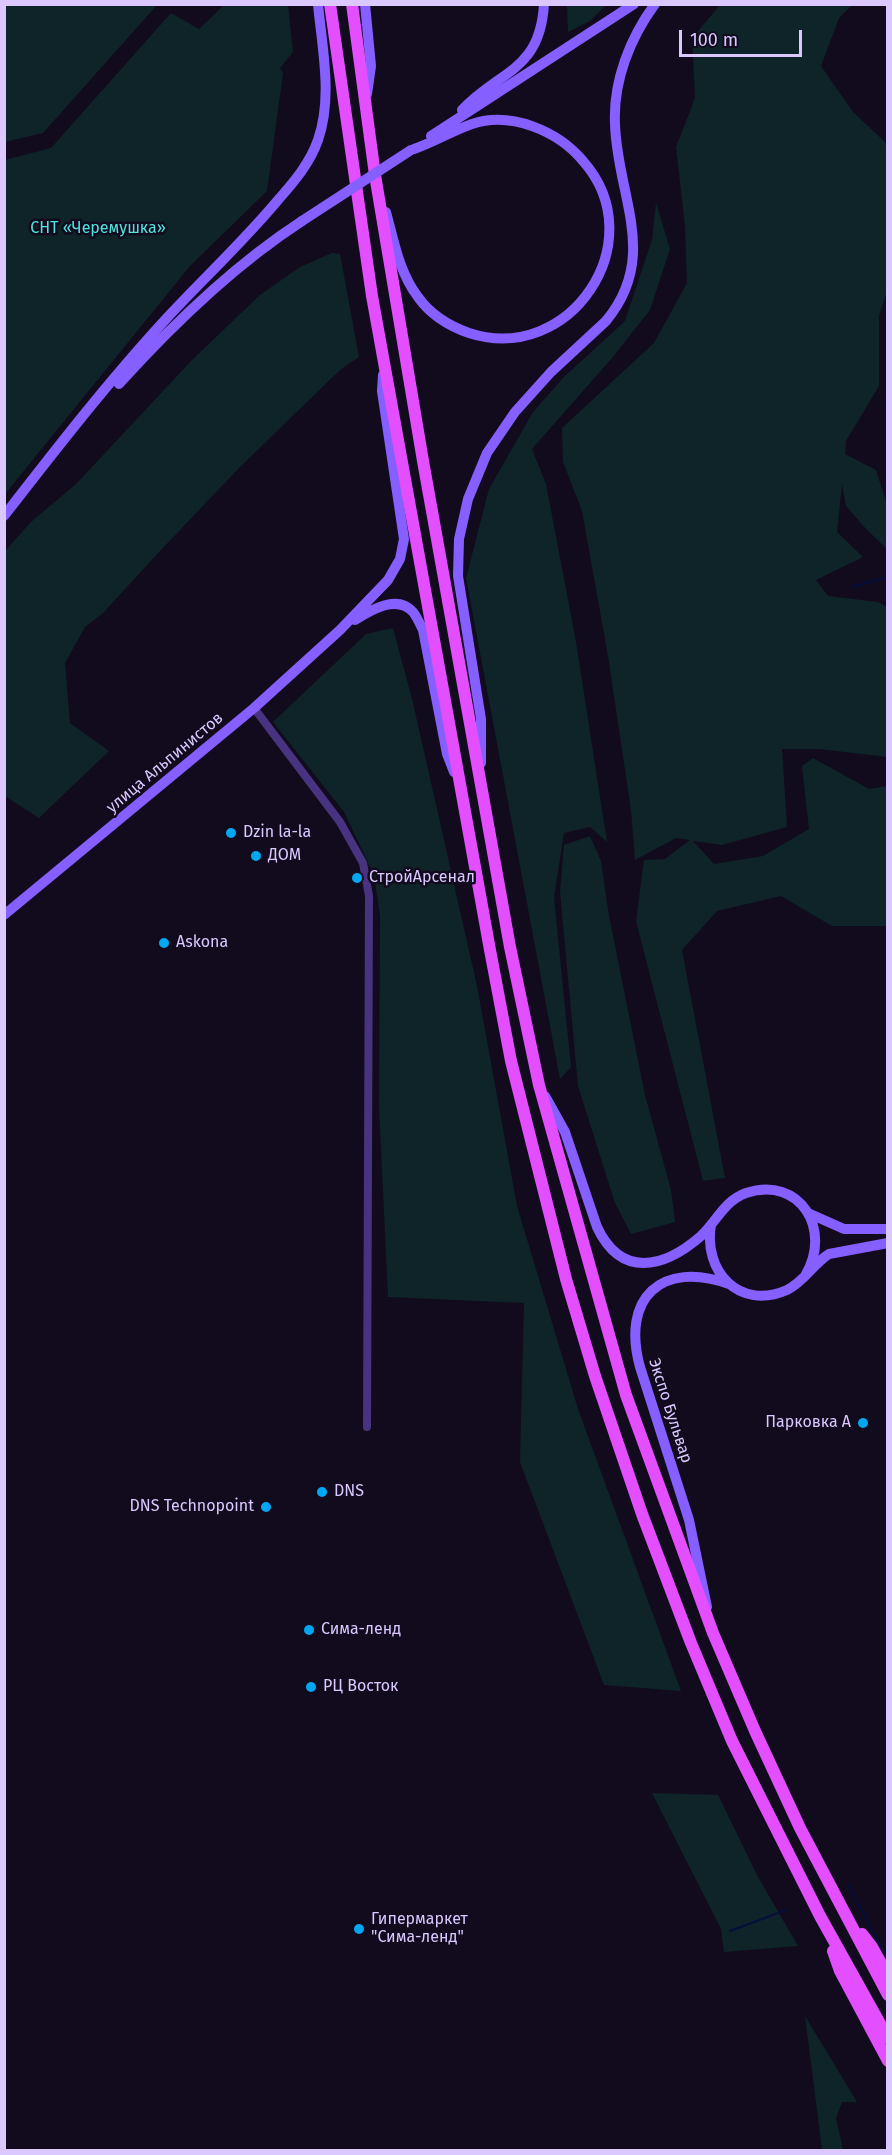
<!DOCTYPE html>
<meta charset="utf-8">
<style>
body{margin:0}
#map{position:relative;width:892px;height:2155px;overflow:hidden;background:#120b1e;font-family:"Fira Sans",sans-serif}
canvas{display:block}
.frame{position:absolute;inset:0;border:6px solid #dac8ff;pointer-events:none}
.scale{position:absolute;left:679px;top:30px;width:123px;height:27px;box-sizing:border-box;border:3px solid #dac8ff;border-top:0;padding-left:8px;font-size:18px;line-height:21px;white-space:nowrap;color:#dac8ff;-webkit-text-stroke:4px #120b1e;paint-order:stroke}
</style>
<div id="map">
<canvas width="892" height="2155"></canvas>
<div class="frame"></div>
<div class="scale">100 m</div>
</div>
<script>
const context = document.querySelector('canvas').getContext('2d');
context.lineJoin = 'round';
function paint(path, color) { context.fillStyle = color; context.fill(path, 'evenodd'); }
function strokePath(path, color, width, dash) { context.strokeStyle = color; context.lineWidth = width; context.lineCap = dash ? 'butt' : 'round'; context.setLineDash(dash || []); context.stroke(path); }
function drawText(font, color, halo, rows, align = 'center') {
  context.font = font + ' "Fira Sans",sans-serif'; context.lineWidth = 5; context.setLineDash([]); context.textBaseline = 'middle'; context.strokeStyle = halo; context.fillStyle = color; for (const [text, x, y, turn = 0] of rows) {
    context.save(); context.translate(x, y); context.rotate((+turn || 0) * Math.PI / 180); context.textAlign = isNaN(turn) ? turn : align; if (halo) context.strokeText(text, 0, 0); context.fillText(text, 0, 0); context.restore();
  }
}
paint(new Path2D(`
 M4,5L5,4L157,5L43,133L5,142Z
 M224,5H288L293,52L280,68L283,73L267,191L190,266L5,494V160L51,148L171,13L199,29Z
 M567,5V4L606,5L590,21L568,32Z
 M720,5H852L839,18L821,66L853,112L885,142L888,155V287L879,316V386L846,441L845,454L876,470L887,505V549L867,530L846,506L842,484L837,532L863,557L816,580L828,596L878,602L887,607L888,757L819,749H782L787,827L722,845L693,841L714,864L763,856L809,829L802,766L813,758L869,789L887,786L888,926H832L781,896L717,911L682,950L725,1178L703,1181L636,921L644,860L665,859L690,840L676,838L635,860L631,810L608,656L582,511L563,462L562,428L654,343L687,283L685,226L676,147L695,98L692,38Z
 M656,203L670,249L650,310L612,358L532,449L546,484L576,642L607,842L590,827L564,833L554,897L571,1067L560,1079L466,578L489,489L533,412L564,377L625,321L652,240Z
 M332,253L340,254L359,357L341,369L240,467L159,552L103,613L85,627L65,663L70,723L109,751L39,818L5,796V551L31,522L76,484L193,359L260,295L300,267Z
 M393,628L413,703L477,986L517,1206L578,1409L681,1691L604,1685L520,1462L524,1303L388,1297L379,1107L380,916L374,875L344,812L273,722L366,634Z
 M590,836L601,861L609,916L645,1095L671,1190L675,1222L631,1234L615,1203L578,1086L560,892L564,845Z
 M652,1793L718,1795L758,1877L798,1946L724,1952L721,1929Z
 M805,2016L857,2102H842L836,2118L843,2150H822Z`), '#0e2428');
strokePath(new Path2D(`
 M852,587L888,577
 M848,1884L888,1959
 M730,1931L786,1910`), '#060e3c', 2);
strokePath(new Path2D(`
 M254,708L340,822L363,863L369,896L367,1427`), '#473380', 8);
strokePath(new Path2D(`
 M365,4L371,66L367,94
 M462,110C499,70 540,72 544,4
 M431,136L634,4
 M386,212C394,241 399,272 418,297C430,314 449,326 469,333C570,366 654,241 583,161C558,131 511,111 472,124C452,131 434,142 414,149
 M119,384C174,323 233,266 302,221
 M4,516C56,449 108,382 166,319C203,279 243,242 278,200C294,182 310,163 318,140C333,97 322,48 318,4
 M355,620C371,610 397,594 413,612C417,617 420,624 423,630L447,754L454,772
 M481,763V719L458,576L459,539L468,499L487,453L515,412L551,372L606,321C660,256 617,196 615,124C613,81 630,38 655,4
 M4,915L254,708L340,630L388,580L400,559L404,539L382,391L383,375
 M545,1096L565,1132L597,1227C621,1278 663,1269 701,1236C717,1221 724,1201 746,1193C800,1175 833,1230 805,1276
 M808,1213L844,1229H888
 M711,1225C703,1271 739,1311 787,1290C804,1282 813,1264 829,1254L888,1243
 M707,1607L689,1520L640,1367C621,1298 661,1260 729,1284`), '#855fff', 10);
strokePath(new Path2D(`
 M330,4L372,296L490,950L511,1061L566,1279L595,1376L642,1514L691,1643L732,1741L820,1916L888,2038
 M352,4L375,175L423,461L510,947L539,1085L626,1395L713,1633L755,1731L800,1828L888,1995
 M862,1934L872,1947L888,1976
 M833,1951L840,1971L888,2061`), '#e34fff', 12);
strokePath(new Path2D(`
 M302,221L411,150`), '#855fff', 10);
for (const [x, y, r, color] of [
 [231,833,6,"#00a7f3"],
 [256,856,6,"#00a7f3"],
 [357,878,6,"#00a7f3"],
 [164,943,6,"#00a7f3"],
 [863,1423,6,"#00a7f3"],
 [322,1492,6,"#00a7f3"],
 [266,1507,6,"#00a7f3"],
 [309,1630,6,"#00a7f3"],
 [311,1687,6,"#00a7f3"],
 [359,1929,6,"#00a7f3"]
]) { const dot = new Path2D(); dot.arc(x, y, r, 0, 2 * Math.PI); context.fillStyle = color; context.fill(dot); strokePath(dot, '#120b1e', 2); }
drawText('16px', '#4fe4df', '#120b1e', [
 ["СНТ «Черемушка»",98,229]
]);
drawText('16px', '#dac8ff', '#120b1e', [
 ["улица Альпинистов",165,763,-40],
 ["Экспо Бульвар",670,1411,72]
]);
drawText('16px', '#dac8ff', '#120b1e', [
 ["Dzin la-la",243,833],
 ["ДОМ",268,856],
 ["СтройАрсенал",369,878],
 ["Askona",176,943],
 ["Парковка A",851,1423,"right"],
 ["DNS",334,1492],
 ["DNS Technopoint",254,1507,"right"],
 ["Сима-ленд",321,1630],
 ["РЦ Восток",323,1687],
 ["Гипермаркет",371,1920],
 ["\"Сима-ленд\"",371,1938]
], 'left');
</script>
